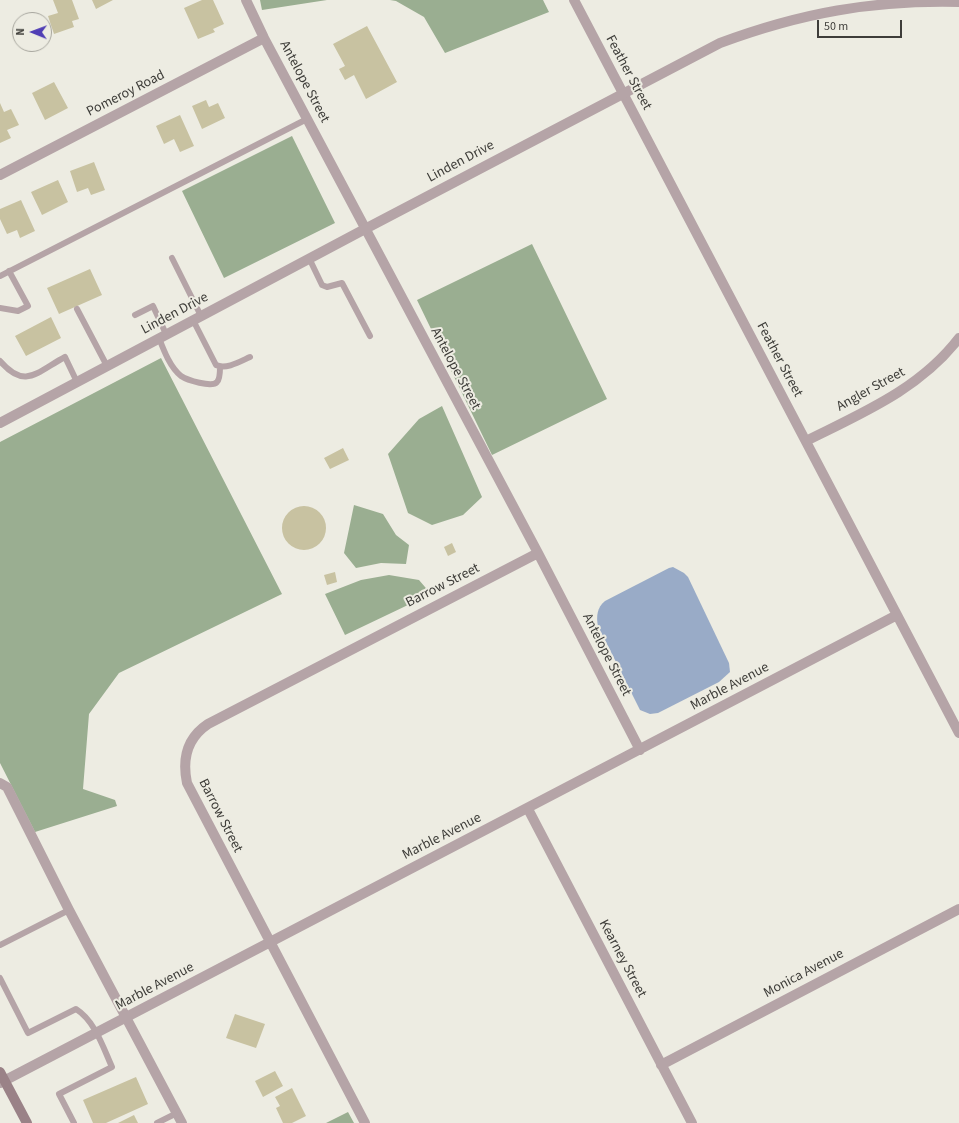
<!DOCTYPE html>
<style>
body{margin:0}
#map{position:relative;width:959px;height:1123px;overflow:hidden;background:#edece2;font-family:"Source Sans 3",sans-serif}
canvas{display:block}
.north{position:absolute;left:12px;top:12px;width:40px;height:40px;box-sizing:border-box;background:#edece2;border:1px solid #a7a69e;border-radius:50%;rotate:271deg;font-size:11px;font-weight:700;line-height:16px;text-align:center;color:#3e3d39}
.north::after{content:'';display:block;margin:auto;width:14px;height:18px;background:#503eb5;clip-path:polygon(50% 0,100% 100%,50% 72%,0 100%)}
.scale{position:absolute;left:817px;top:20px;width:85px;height:18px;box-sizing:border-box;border:2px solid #3e3d39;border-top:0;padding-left:5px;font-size:12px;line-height:14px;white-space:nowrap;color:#3e3d39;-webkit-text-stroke:3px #edece2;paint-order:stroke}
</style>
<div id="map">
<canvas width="959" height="1123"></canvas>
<div class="north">N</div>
<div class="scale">50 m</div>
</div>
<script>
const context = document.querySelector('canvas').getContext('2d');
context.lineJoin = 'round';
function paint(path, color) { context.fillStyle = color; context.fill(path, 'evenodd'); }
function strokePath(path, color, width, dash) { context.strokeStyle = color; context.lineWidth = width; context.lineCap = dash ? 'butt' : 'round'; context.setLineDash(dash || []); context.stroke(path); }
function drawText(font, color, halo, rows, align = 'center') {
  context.font = font + ' "Source Sans 3",sans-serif'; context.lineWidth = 4; context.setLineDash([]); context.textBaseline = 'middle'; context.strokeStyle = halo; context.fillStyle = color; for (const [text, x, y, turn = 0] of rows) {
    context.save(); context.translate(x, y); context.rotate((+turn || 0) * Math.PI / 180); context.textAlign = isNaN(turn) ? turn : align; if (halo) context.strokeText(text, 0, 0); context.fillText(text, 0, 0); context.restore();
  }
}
paint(new Path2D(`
 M260,0H327L262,10Z
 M390,0H543L549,12L445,53L424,17L396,1Z
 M292,136L335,223L224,278L182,191Z
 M532,244L607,399L492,455L417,300Z
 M161,358L282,594L119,673L89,714L83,789L115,800L117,806L35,832L0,763V442Z
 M442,406L482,497L463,515L432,525L408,513L388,454L419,419Z
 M354,505L383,514L396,535L409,545L406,564L381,563L356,568L344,553Z
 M389,575L419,580L431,594L345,635L325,594L361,580Z
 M348,1112L354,1123H326Z`), '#9aae91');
paint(new Path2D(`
 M673,567L684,573L688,577L729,663L730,672L719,682L658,713L650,714L640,710L598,626C596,617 597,607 605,601L669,568Z`), '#99abc7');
paint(new Path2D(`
 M53,0H72L79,19L72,21L74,27L54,34L48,16L58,13Z
 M92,0H113L96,9Z
 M202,0H213L224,24L213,29L215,32L198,39L184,8Z
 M367,26L397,82L366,99L354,75L345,80L339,69L345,66L333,44Z
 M54,82L68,108L45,120L32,93Z
 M206,100L209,107L218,103L225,118L202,129L192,106Z
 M0,103L4,112L11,109L19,125L7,130L11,138L0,143Z
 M180,115L194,146L180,152L174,139L164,144L156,126Z
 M94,162L105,190L91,195L88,188L77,192L70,171Z
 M58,180L68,202L42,215L31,192Z
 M21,200L35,231L20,238L17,230L7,234L0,219V209Z
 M90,269L102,295L59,314L47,288Z
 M51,317L61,338L26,356L15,336Z
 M343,448L349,460L330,469L324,458Z
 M282 528a22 22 0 1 1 44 0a22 22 0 1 1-44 0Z
 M452,543L456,552L448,556L444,547Z
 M335,572L337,582L327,585L324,575Z
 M235,1014L265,1024L256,1048L226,1038Z
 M275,1071L283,1086L263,1097L255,1081Z
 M136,1077L148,1104L106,1123H93L83,1100Z
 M292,1088L306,1116L292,1123H283L276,1108L280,1106L275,1097Z
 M134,1115L138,1123H118Z`), '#c8c2a1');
strokePath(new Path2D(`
 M172,258L201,316
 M309,258L322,285L327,287L342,283L370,336
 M0,276L307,119
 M0,308L18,311L28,306L9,271
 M77,309L107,366
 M135,315L153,306L166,334
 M193,320L216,365C226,370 241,361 250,357
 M159,338C164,351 170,367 181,376C187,380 212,388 217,382C220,379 220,372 220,367
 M0,361C25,390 37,372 65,357L77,382
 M0,945L69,910
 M0,978L28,1033L76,1009C95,1021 103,1047 112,1067L59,1094L74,1123
 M157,1123L177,1113`), '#b5a4a7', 6);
strokePath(new Path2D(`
 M246,0L264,38L538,553L640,750
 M574,0L959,733
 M0,175L264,38
 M806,441C862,413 920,389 959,338
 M0,783L7,787L69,910L182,1123
 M528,809L692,1123
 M661,1065L959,909
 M0,1083L897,615
 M365,1123L187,783C182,759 187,738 208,724L538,553`), '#b5a4a7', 10);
strokePath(new Path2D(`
 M0,423L365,229L720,43C801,13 872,0 959,2`), '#b5a4a7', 10);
strokePath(new Path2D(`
 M0,1072L27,1123`), '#9a8287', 10);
drawText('14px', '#3e3d39', '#edece2', [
 ["Feather Street",628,73,62],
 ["Antelope Street",304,82,62],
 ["Pomeroy Road",126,94,-27],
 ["Linden Drive",461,162,-28],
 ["Linden Drive",175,314,-28],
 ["Feather Street",779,360,62],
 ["Antelope Street",455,369,62],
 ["Angler Street",871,390,-29],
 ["Barrow Street",443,586,-27],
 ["Antelope Street",606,655,63],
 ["Marble Avenue",730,687,-28],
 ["Barrow Street",220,816,63],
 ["Marble Avenue",442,837,-27],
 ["Kearney Street",622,959,62],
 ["Monica Avenue",804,974,-28],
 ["Marble Avenue",155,987,-28]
]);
</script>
